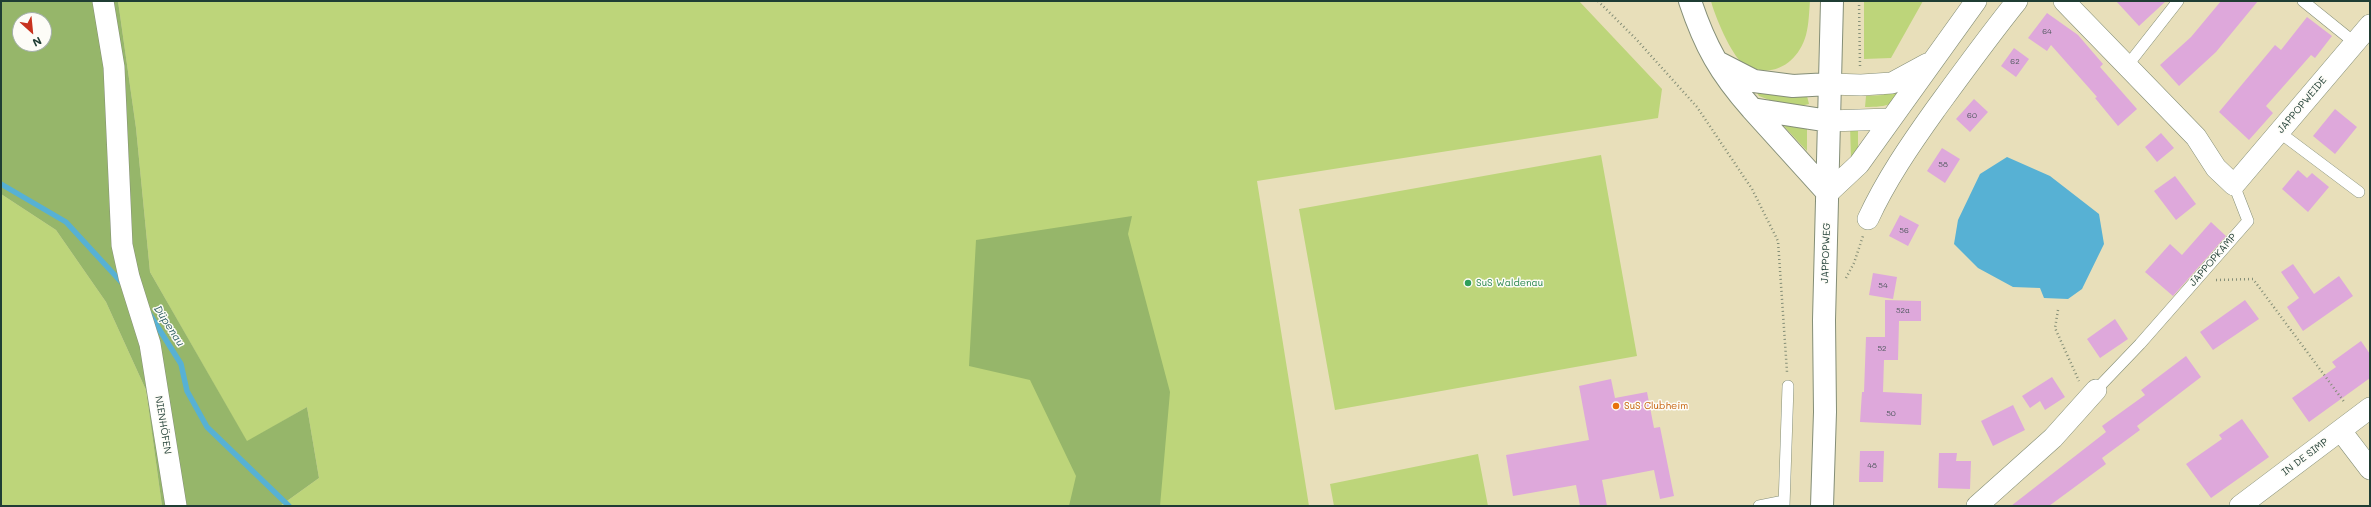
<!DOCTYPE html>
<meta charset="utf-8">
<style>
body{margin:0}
#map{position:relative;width:2371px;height:507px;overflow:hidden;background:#e8dfba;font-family:Mali,sans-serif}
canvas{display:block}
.frame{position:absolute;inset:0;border:2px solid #1f3d34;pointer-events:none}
.north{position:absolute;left:12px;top:12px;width:40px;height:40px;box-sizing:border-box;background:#fdfcf7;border:1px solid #a4b0a9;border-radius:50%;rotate:153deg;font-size:11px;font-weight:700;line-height:16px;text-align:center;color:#1f3d34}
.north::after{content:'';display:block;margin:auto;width:14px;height:18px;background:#c8321e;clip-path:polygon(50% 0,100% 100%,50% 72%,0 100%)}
</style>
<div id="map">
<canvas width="2371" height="507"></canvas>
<div class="frame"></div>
<div class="north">N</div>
</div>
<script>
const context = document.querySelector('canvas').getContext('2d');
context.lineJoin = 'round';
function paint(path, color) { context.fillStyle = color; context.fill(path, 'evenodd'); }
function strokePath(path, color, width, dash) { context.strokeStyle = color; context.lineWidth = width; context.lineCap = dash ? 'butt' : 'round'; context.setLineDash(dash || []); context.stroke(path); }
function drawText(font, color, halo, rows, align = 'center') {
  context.font = font + ' Mali,sans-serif'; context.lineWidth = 3; context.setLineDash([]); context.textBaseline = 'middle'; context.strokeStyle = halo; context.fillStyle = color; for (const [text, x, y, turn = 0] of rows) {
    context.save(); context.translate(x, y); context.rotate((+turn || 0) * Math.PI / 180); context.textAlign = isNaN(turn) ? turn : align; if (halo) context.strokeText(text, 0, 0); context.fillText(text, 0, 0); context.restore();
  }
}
paint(new Path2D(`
 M118,1H1579L1662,89L1658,118L1257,181L1309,506H280L319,478L307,407L247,442L150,272L136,128Z
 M1711,1H1810C1809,12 1809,24 1806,35C1798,64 1770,81 1743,63C1732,57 1714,14 1711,1Z
 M1864,1H1923L1891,58L1864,59Z
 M1907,84C1896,105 1889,107 1865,107L1866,96L1883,95Z
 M1756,91L1807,96L1809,104C1792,109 1775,102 1759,96Z
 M1781,123L1807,125V151Z
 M1850,125H1858V159H1851Z
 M1601,155L1637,356L1335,410L1299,209Z
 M1,194L56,230L106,302L146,390L162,506H1Z
 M1478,454L1488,506H1334L1330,484Z`), '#bdd57a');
paint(new Path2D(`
 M1,1H118L136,128L150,272L247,441L307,407L319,478L280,506H162L146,390L106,302L56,230L1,194ZM20,20H44V44H20Z
 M1132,216L1128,234L1170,392L1160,506H1069L1076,476L1030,380L969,366L976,240Z`), '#96b66a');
paint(new Path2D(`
 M2007,157L2050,176L2099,214L2104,244L2082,289L2068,299L2044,298L2040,288L2013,287L1978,268L1954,244L1958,220L1980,174Z`), '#57b1d4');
strokePath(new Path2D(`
 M1,184L66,222L123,284
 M149,313L181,364L187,391L207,427L289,506`), '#57b1d4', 5.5);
paint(new Path2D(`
 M2116,1H2166L2139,26Z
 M2221,1H2258L2216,52L2179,86L2160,65L2191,37Z
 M2047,13L2078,35L2103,64L2100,67L2137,109L2118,126L2095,98L2097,97L2051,45L2047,51L2028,38Z
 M2307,17L2332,36L2315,58L2311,55L2266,106L2273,113L2249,140L2219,112L2275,45L2281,50Z
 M2014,48L2029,59L2016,77L2001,66Z
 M1974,99L1988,112L1970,132L1956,119Z
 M2335,109L2357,127L2335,154L2313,136Z
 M2161,133L2174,148L2157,162L2145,147Z
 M1942,148L1960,159L1945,183L1927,171Z
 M2298,170L2307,178L2312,173L2329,187L2308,212L2282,189Z
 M2175,176L2196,204L2176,220L2154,191Z
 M1900,215L1919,225L1908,246L1889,236Z
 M2211,222L2226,236L2173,296L2145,272L2170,244L2182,255Z
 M2293,264L2314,294L2339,276L2353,296L2303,331L2287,307L2299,298L2281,272Z
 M1873,273L1897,277L1893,299L1869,295Z
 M1885,300L1921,301V321H1899L1898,360H1884L1883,392L1922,394L1921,425L1860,422L1862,392H1864L1866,337H1885Z
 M2245,300L2259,319L2213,350L2200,332Z
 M2115,319L2128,339L2100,358L2087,339Z
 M2361,341L2370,354V378L2309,422L2292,398L2336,367L2332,362Z
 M2186,356L2201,377L2137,426L2140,430L2102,458L2106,464L2049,506H2011L2106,432L2102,426L2145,395L2141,390Z
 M2052,377L2065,397L2045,410L2040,401L2030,408L2022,396Z
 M1611,379L1615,398L1647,392L1654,428L1660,427L1674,496L1660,499L1654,470L1602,480L1607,506H1580L1576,485L1513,496L1506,455L1589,440L1579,386Z
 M2013,405L2025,430L1993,446L1981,421Z
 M2242,419L2269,457L2211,498L2186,464L2222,439L2219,435Z
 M1860,451H1884L1883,482H1859Z
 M1939,453H1957L1956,461H1971L1970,489L1938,488Z`), '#dea8db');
const service = new Path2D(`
 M2303,1L2355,43
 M2127,66L2178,1
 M2279,132L2359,192
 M2096,390L2140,344L2248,221L2234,185
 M1759,506L1784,501
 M1784,506L1788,386`);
const minor = new Path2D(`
 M103,1L114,67L122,245L129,277L150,344L176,506
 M2064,1L2196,137L2216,168L2234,185L2370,25
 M1830,84L1861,85L1892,83L1927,64
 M1829,121L1890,119
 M1828,193L1859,164L1976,1
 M1868,219C1886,180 1910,145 1935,110C1962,73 1988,37 2017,1
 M2341,431L2370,469
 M1977,506L2053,438L2096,390
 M2240,506L2370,408`);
const tertiary = new Path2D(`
 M1690,1C1705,46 1720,73 1752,109L1829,121
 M1719,63L1754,81L1793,86L1830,84
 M1752,109L1828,193
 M1822,506L1825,412L1824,320L1832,1`);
strokePath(service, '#848e77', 12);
strokePath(minor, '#848e77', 22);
strokePath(tertiary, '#848e77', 24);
strokePath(new Path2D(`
 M1598,1L1636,39L1697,107L1752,189L1778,241L1787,372
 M1859,1L1860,66
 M1846,278L1854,263L1863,236
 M2216,280L2253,279L2345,403
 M2058,310L2055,328L2079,381`), '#848e77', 2.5, [1, 3]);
strokePath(service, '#fff', 11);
strokePath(minor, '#fff', 21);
strokePath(tertiary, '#fff', 22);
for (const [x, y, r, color] of [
 [1468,283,4,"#2e9e5b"],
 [1616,406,4,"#e8710a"]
]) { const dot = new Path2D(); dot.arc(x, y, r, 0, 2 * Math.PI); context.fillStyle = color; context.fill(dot); strokePath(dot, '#fdfcf7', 1.5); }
drawText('8px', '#4f585e', null, [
 ["64",2047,32],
 ["62",2015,62],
 ["60",1972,116],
 ["58",1943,165],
 ["56",1904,231],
 ["54",1883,286],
 ["52a",1903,311],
 ["52",1882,349],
 ["50",1891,414],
 ["48",1872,466]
]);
drawText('10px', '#1f3d34', '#fdfcf7', [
 ["JAPPOPWEIDE",2302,105,-50],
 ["JAPPOPWEG",1826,253,-88],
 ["JAPPOPKAMP",2213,260,-49],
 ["NIENHÖFEN",163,425,81],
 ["IN DE SIMP",2305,457,-37]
]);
drawText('10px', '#27864d', '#fdfcf7', [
 ["SuS Waldenau",1476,283]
], 'left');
drawText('10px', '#c56008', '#fdfcf7', [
 ["SuS Clubheim",1624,406]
], 'left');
drawText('italic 11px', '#306064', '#fdfcf7', [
 ["Düpenau",169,326,57]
]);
</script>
